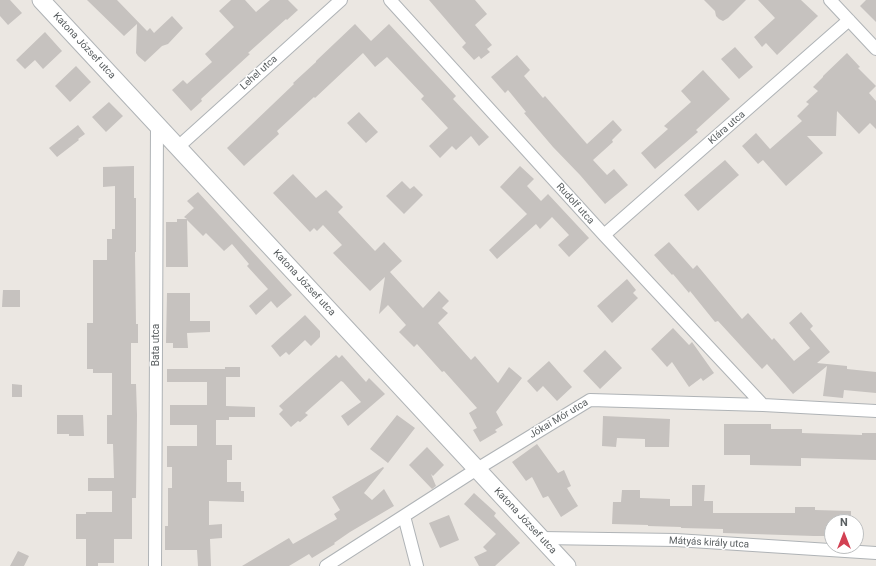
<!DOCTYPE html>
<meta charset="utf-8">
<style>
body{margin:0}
#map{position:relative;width:876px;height:566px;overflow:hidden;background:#ebe7e2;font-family:Roboto,sans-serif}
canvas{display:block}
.north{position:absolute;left:824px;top:514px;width:40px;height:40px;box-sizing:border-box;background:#fff;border:1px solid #bdbfc0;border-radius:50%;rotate:0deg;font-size:11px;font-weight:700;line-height:16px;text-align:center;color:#5a5f61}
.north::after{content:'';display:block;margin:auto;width:14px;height:18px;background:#d24153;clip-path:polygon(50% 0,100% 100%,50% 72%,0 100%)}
</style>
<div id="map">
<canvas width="876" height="566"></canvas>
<div class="north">N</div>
</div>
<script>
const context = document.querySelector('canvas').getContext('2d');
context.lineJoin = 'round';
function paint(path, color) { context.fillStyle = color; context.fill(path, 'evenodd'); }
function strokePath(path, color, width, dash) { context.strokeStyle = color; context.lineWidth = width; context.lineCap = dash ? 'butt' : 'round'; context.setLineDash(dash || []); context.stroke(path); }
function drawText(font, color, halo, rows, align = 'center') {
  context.font = font + ' Roboto,sans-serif'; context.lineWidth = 3; context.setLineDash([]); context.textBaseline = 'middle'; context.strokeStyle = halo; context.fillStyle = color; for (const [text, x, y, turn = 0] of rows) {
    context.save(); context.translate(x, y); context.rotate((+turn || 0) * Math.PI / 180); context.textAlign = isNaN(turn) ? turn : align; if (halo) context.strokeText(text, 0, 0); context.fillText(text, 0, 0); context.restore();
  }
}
paint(new Path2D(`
 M0,0H10L22,13L8,25L0,16Z
 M87,0H117L147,31L150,28L154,33L172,16L183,28L168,44L162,46L145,62L138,56L136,53L137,24L124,36Z
 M231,0H245L256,12L270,0H288L298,10L287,20L286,19L248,53L250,54L201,99L202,101L191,111L172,90L183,80L187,84L212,62L205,54L234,27L219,11Z
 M429,0H475L487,14L475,25L492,45L487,49L490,52L481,59L479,56L474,60L462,47L466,43Z
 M704,0H746L728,18L723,21L719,19L716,16L715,11Z
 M758,0H801L818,16L777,55L766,43L762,47L754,37L775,18Z
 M866,0H876V22L860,6Z
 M355,24L371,41L389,24L456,96L453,99L489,137L479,146L471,136L456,150L452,146L440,158L429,146L448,128L421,99L424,96L388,58L387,57L375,67L363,53L315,98L314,97L277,131L279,134L244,166L227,148L294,84L293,83L316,62V61Z
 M45,32L62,51L43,69L35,60L25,69L16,60Z
 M735,47L753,67L739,79L721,59Z
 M847,53L860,67L858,68L876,86L869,93L876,101V129L870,123L859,134L837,111L836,136H807L823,153L786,186L763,160L758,164L742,146L756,133L770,149L802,121L797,116L809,104L806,102L818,91L813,87L823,77V76Z
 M517,55L530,70L524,76L543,98L545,96L587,144L613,120L622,130L612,140L613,142L593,160L607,175L614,169L628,185L605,204L580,175L553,147L524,113L526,112L508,90L505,93L491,77Z
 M76,66L91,82L70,102L55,86Z
 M703,70L730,99L696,130L698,132L655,169L641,153L668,129L664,126L691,102L681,91Z
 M109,102L123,116L106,132L92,117Z
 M359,112L378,132L366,143L347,123Z
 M78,125L85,134L78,139L79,140L57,157L49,148Z
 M725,160L739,175L698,211L684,195Z
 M134,166V198H136V252H135L136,324H138V343H131V384H136L137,415L136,498H132V539H114V563H98V566H86V539H76V514H86V512H112V491H88V478H114L113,444H107V415H112V373H93V369H87V323H93V260H107V239H112V229H115V186L103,187V167Z
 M520,166L534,179L527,186L541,201L548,194L589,238L569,257L558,245L569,235L552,217L540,229L536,224L497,259L489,250L527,214L500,187Z
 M293,174L316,198L326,190L343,207L338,212L375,251L384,242L402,261L390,272L423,308L439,291L449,301L442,308L448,313L438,323L471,360L475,356L498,383L509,367L522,378L496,412L503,425L495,430L497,432L480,442L473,430L477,428L469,413L477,408L444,371L442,372L417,344L414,347L399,332L406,325L388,305L379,314L385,277L370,291L333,253L342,245L323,225L317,231L314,228L310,232L273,193Z
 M402,181L410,189L414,186L423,195L404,214L386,196Z
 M198,192L292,295L277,308L271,301L256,315L249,306L268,289L247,266L249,264L232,244L224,251L206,233L203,236L187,220L188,267H166V222H177V219H187L184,217L194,208L187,201Z
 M669,242L693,269L697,265L742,319L748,313L772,340L774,338L794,361L810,348L789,323L801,312L813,326L810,329L830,352L817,363L847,366V369L876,372V393L844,390L843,398L823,396L827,366L793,394L767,364L762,369L718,321L715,322L690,291L689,293L673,274L672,275L654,255Z
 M627,279L636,290L633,293L638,298L612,323L597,306Z
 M3,290H20V307H2Z
 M167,293H190V321H210V332L187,333L188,348H173V343H166Z
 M305,315L320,331V337L311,346L305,340L289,355L286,352L280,357L271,346Z
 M673,328L689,345L692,342L714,373L703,381L701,378L689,387L672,362L667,367L651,349Z
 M605,350L622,368L600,389L583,371Z
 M336,355L339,358L342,355L366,382L369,378L385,394L348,426L341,416L361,402L343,382L341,381L305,413L308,415L300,422L298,421L291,427L279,414L283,410L279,406Z
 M549,361L572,387L557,401L543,386L537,392L527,381Z
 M225,367H240V377H226V406L255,407V417H229V420H216V445H232V460H227V482H241V491H244V502L209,501V525L222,524V538L210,539L211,566H198L197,550H165V526H168V488H172V467H167V446H197V425H170V405H207V382H167V369H225Z
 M12,384L22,385V397H12Z
 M57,415H83L84,436H69V434H57Z
 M397,415L415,428L388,463L370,449Z
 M603,416L670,419L669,447H645V439L617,438L616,447L602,446Z
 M724,424H771V429H802V433L862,435V433H876V460L801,458V466L750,465V455H724Z
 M537,444L558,473L564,470L571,486L567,488L578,506L561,517L548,496L543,498L532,477L526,481L512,462Z
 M427,447L444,465L433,476L431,474L436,486L432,489L409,465Z
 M383,467L384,468L364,493L372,500L384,489L394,506L350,532L334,543L335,544L312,558L309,554L289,566H242L289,538L293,544L337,519L334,514L340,510L332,497Z
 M692,485H705L704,501H713V513H795V507H815V510L851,511V522H832V536H814L723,533V529L681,528V527L648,526V525L612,524L613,502H621L622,490H640V498L670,499V506H692Z
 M474,493L496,513L494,516L520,543L495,566H479L474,557L487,551L483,547L496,534L464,504Z
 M449,515L459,540L440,548L429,523Z
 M18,551L29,556L24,566H10Z`), '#c6c2bf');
const minor = new Path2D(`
 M390,0L604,235L763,405
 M830,0L876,49
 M178,147L341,0
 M604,235L849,20
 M404,516L417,566
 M541,538L676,540L876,553
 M155,566L157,125
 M326,566L477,469L590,400L763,405L876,411`);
const secondary = new Path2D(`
 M41,0L567,566`);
strokePath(minor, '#afb3b6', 14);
strokePath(secondary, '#afb3b6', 19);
strokePath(minor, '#fff', 12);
strokePath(secondary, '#fff', 17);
drawText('10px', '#5a5f61', '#fff', [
 ["Katona József utca",84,46,47],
 ["Lehel utca",259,73,-42],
 ["Klára utca",727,128,-41],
 ["Rudolf utca",575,204,48],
 ["Katona József utca",304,283,47],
 ["Bata utca",156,345,-90],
 ["Jókai Mór utca",559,419,-31],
 ["Katona József utca",525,521,47],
 ["Mátyás király utca",709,543,3]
]);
</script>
